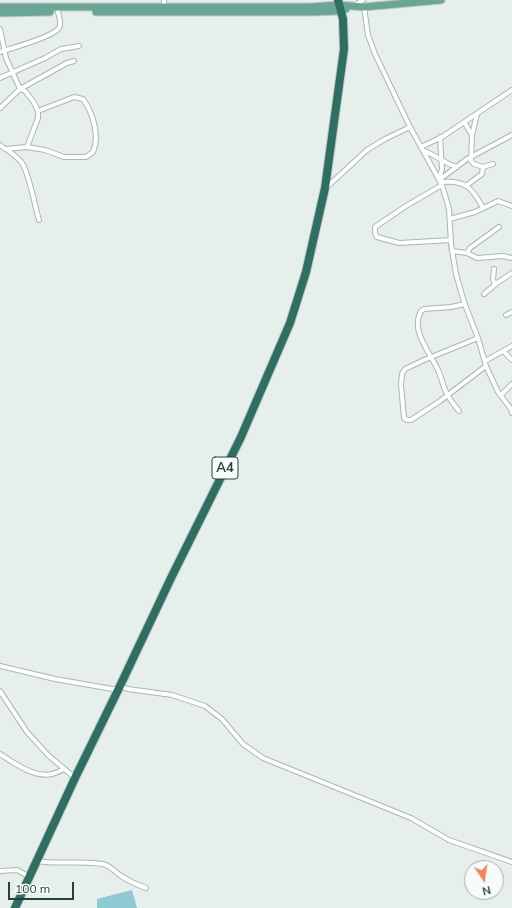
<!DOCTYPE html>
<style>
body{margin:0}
#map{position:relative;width:512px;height:908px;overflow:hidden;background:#e6efeb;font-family:Mulish,sans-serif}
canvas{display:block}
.north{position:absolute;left:464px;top:860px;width:40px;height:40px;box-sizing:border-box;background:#f7fbf9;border:1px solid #a3b1ad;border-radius:50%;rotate:167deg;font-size:11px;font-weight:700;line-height:16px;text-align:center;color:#24423a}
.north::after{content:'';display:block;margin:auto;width:14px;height:18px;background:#f4845f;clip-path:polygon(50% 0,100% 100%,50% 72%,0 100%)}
.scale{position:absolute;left:8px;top:882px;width:66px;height:18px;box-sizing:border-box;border:2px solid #24423a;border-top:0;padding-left:5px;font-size:12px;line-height:14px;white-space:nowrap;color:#24423a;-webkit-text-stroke:3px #f7fbf9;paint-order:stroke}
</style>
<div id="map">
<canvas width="512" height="908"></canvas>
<div class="north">N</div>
<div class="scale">100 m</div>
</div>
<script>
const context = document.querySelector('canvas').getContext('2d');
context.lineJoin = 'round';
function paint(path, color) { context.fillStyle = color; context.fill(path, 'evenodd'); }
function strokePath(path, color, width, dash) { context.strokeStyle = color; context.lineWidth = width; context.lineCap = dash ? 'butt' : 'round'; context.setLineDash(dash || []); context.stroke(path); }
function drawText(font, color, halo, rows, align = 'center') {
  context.font = font + ' Mulish,sans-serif'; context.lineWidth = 3; context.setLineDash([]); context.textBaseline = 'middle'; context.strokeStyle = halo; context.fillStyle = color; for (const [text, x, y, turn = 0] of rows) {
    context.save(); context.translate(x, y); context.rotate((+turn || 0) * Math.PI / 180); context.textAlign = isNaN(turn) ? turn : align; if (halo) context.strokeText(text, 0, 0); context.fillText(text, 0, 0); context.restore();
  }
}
paint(new Path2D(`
 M132,890L137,908H97V899Z`), '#8ec9d4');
const street = new Path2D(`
 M164,0V6
 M355,5L363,0
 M364,7L368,35L375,54L410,127L442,185L449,209L451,244L456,274L464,302L478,338L486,366L498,392L511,409L512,413
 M0,29L6,58L20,89L25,91L33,101L38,111V118L27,147
 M0,52C12,48 53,37 59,28C62,23 59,17 58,12
 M0,78L45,58L61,49L79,46
 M0,108L20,89L67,63L74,61
 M464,122L472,135L471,161L474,164L483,167
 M472,135L477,114
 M0,145L5,149L27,147L45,150L64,157H86L93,152C100,136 93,113 83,99L74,97L38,111
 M421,147L442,137L512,90
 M6,149C11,153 18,157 22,163C29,173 35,207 39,220
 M424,151C436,155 445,164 457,167
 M439,179L442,169L440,137
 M439,180L467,159L512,135
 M441,182C465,180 472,187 483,208
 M442,185L406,206L375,227V233L377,237L399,243L451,240
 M467,185L482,174L483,167L493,164
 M327,187L367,150L385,139L410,127
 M450,219L475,212L498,201L512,206
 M452,251L467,253L477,258L503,256L512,258
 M467,253L470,248L499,227
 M494,269L493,279L495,285
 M484,294L497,283L512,273
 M506,315L512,312
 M478,338L424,360L405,369L402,374L401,385L404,418L407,420H411L440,401L486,366
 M504,352L512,360
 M485,361L512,346
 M501,395L512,384
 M459,411C455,406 451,401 448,396C443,388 442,378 438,370C430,352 410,331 421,311L424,309L451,307L465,304
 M0,666L55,679L118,690
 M120,686L128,689L172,695L205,706L222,719L243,744L263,758L411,818L449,840L512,862
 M0,691L27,732L48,755L75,778
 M0,754C14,763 34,778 52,774C56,773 60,771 64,769
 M38,861C59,865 81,860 103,864C111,866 115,872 121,876C129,881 137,885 146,888
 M0,871L17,870L30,877`);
const primary = new Path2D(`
 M0,7H310L339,5L364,7L441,0
 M96,12H313L340,11L346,9
 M0,13L50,12`);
const highway = new Path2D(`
 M15,908L75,778L120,686L171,578L241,437L290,323L306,272L325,188L344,49L343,19L338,0`);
strokePath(street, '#a8b8b2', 6);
strokePath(primary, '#c2cac8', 9);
strokePath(highway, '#c2cac8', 10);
strokePath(street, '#fff', 4);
strokePath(primary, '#6aa596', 7);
strokePath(highway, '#2f6f62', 8);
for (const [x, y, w] of [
 [225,468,26]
]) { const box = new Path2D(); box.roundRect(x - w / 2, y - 11, w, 22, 3); context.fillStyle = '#f7fbf9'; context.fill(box); strokePath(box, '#24423a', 1); }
drawText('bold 13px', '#24423a', null, [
 ["A4",225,468]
]);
</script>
